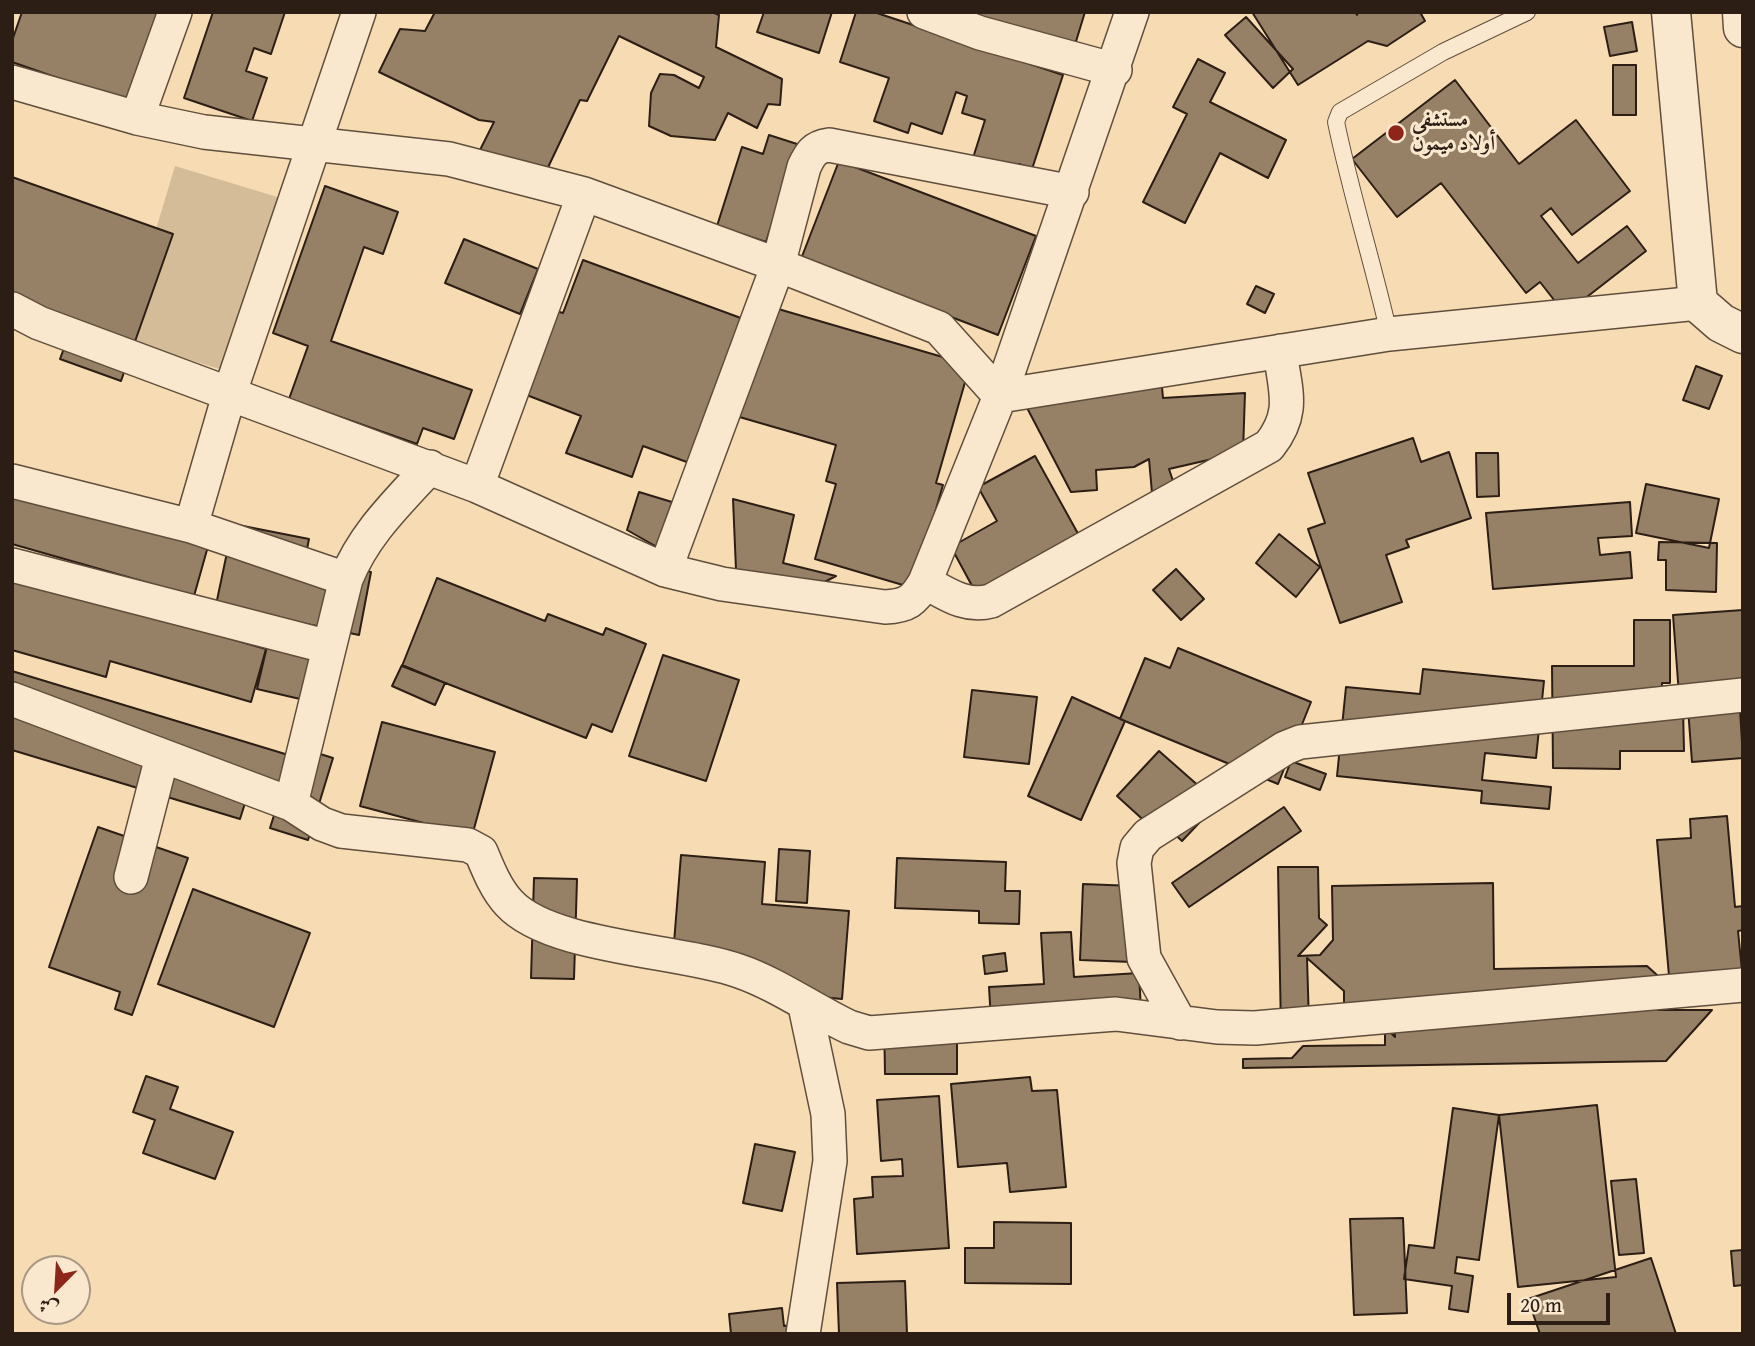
<!DOCTYPE html>
<meta charset="utf-8">
<style>
body{margin:0}
#map{position:relative;width:1755px;height:1346px;overflow:hidden;background:#f7dcb3;font-family:"Gentium Book Plus",Amiri,serif}
canvas{display:block}
.frame{position:absolute;inset:0;border:14px solid #2c1e15;pointer-events:none}
.north{position:absolute;left:21px;top:1255px;width:70px;height:70px;box-sizing:border-box;background:#fae8ce;border:2px solid #a89784;border-radius:50%;rotate:204deg;font-size:19px;font-weight:700;line-height:28px;text-align:center;color:#2c1e15}
.north::after{content:'';display:block;margin:auto;width:24px;height:32px;background:#8f2418;clip-path:polygon(50% 0,100% 100%,50% 72%,0 100%)}
.scale{position:absolute;left:1507px;top:1293px;width:103px;height:32px;box-sizing:border-box;border:4px solid #2c1e15;border-top:0;padding-left:9px;font-size:21px;line-height:24px;white-space:nowrap;color:#2c1e15;-webkit-text-stroke:5px #fae8ce;paint-order:stroke}
</style>
<div id="map">
<canvas width="1755" height="1346"></canvas>
<div class="frame"></div>
<div class="north">ش</div>
<div class="scale">20 m</div>
</div>
<script>
const context = document.querySelector('canvas').getContext('2d');
context.lineJoin = 'round';
function paint(path, color) { context.fillStyle = color; context.fill(path, 'evenodd'); }
function strokePath(path, color, width, dash) { context.strokeStyle = color; context.lineWidth = width; context.lineCap = dash ? 'butt' : 'round'; context.setLineDash(dash || []); context.stroke(path); }
function drawText(font, color, halo, rows, align = 'center') {
  context.font = font + ' "Gentium Book Plus",Amiri,serif'; context.lineWidth = 6; context.setLineDash([]); context.textBaseline = 'middle'; context.strokeStyle = halo; context.fillStyle = color; for (const [text, x, y, turn = 0] of rows) {
    context.save(); context.translate(x, y); context.rotate((+turn || 0) * Math.PI / 180); context.textAlign = isNaN(turn) ? turn : align; if (halo) context.strokeText(text, 0, 0); context.fillText(text, 0, 0); context.restore();
  }
}
paint(new Path2D(`
 M175,166L284,199L232,373L123,339Z`), '#d4bc98');
const building = new Path2D(`
 M22,12H166L132,104L12,62V41Z
 M213,12H285L271,54L254,48L246,71L267,78L252,121L184,98Z
 M435,12H712L719,15L716,47L782,79L780,105L768,104L757,128L728,113L715,140L671,136L649,126L651,93L660,74L674,75L699,88L704,77L619,36L587,101L580,100L542,180L480,150L494,122L479,120L379,72L400,29L425,31Z
 M764,12H832L819,53L757,32Z
 M856,12H874L1063,75L1032,169L1019,164L1016,173L973,158L985,120L962,113L967,96L956,92L942,134L911,123L908,133L874,121L889,78L840,62Z
 M957,12H1085L1074,48Z
 M1252,12H1355L1357,15L1358,12H1420L1425,21L1387,46L1368,41L1298,85Z
 M1246,17L1293,69L1273,88L1225,35Z
 M1632,22L1637,51L1610,56L1604,27Z
 M1198,59L1225,73L1210,102L1286,140L1268,178L1220,153L1185,223L1143,202L1187,114L1173,107Z
 M1613,65H1636V115H1613Z
 M1455,80L1519,164L1576,120L1630,191L1572,235L1551,208L1541,216L1578,263L1627,226L1646,251L1565,314L1540,282L1526,293L1441,183L1397,217L1352,159Z
 M769,135L797,144L766,242L717,226L742,147L763,154Z
 M839,161L1036,236L998,335L801,259Z
 M12,177L173,234L121,381L60,359L67,340L12,315Z
 M325,186L398,212L383,254L364,247L331,341L472,390L454,439L423,428L417,444L289,399L308,346L273,333Z
 M464,239L538,269L520,314L445,283Z
 M583,260L749,321L695,465L643,446L632,477L566,453L581,416L524,394L556,311L563,313Z
 M1256,286L1274,294L1265,313L1247,304Z
 M768,306L970,365L936,483L943,485L913,588L815,559L836,484L826,481L836,445L736,416Z
 M1696,366L1722,376L1709,409L1683,400Z
 M1161,376L1163,398L1245,393L1243,452L1169,469L1174,484L1152,493L1149,459L1134,467L1096,470L1097,490L1071,492L1025,404Z
 M1413,438L1421,462L1449,452L1471,518L1406,540L1409,547L1386,555L1402,602L1340,623L1308,529L1325,523L1308,473Z
 M1476,453H1498L1499,496L1477,497Z
 M1035,456L1081,539L977,595L951,547L997,521L978,487Z
 M12,467L214,525L194,596L12,544Z
 M1646,484L1719,499L1709,548L1636,533Z
 M639,492L672,502L657,547L627,530Z
 M733,499L794,515L783,563L836,576L811,589L736,570Z
 M1630,502L1632,536L1598,538L1600,555L1630,552L1632,578L1493,589L1486,513Z
 M233,524L309,539L305,559L371,572L359,635L216,605Z
 M1279,534L1320,567L1296,597L1256,563Z
 M1659,542L1717,543L1716,592L1666,590V560H1658Z
 M1176,569L1204,599L1181,620L1153,590Z
 M12,576L266,649L251,702L110,661L106,677L12,650Z
 M437,578L545,621L548,614L603,635L606,628L646,644L612,732L592,724L586,738L402,666Z
 M1743,610V710H1740L1743,758L1692,762L1688,708H1680L1673,615Z
 M1634,620H1670V683H1662V709H1683L1684,751H1620V769L1553,768L1552,666H1634Z
 M268,642L337,658L326,705L257,689Z
 M1178,648L1311,702L1278,784L1120,719L1145,658L1170,668Z
 M663,655L739,680L706,781L629,756Z
 M402,665L445,683L435,705L392,686Z
 M1423,669L1544,681L1536,758L1485,753L1482,780L1551,787L1549,809L1481,803L1482,791L1337,776L1346,687L1420,694Z
 M12,671L295,757L298,747L333,758L308,840L270,828L276,809L246,800L240,819L12,750Z
 M972,690L1037,697L1029,764L964,757Z
 M1072,697L1125,721L1081,820L1028,796Z
 M382,722L495,752L472,836L360,806Z
 M1159,751L1218,803L1182,841L1168,828L1161,836L1117,796Z
 M1291,761L1326,774L1320,790L1285,777Z
 M1284,807L1301,831L1189,907L1172,883Z
 M1727,816L1735,907L1743,906V930L1738,931L1743,981L1670,987L1657,840L1691,838L1690,819Z
 M98,827L188,858L132,1015L115,1009L120,992L49,967Z
 M779,849L810,851L807,903L776,901Z
 M681,855L765,862L762,904L849,911L842,999L788,994L672,968Z
 M897,858L1006,862L1005,891H1020L1019,924L979,923V911L895,908Z
 M1278,867H1318L1319,918L1327,925L1298,956L1320,955L1333,940L1332,886L1493,883L1494,969L1647,966L1657,975L1658,1010H1712L1666,1061L1243,1068V1059L1292,1058L1303,1046L1385,1045V1027L1395,1037L1394,1013H1344V991L1307,958L1309,1023L1281,1031Z
 M534,878L577,879L574,979L531,978Z
 M1083,884L1134,886L1132,962L1080,960Z
 M193,889L310,933L274,1027L158,984Z
 M1071,932L1074,977L1139,973L1142,1029L992,1037L989,987L1044,984L1041,933Z
 M1005,953L1007,971L985,974L983,956Z
 M884,1016H957V1074H885Z
 M146,1076L178,1087L170,1109L233,1132L215,1179L143,1153L155,1120L133,1112Z
 M1030,1077L1032,1091L1057,1090L1066,1187L1010,1192L1007,1163L958,1167L951,1084Z
 M939,1096L949,1248L857,1254L854,1199L873,1197L872,1177L903,1176L902,1159L881,1161L877,1100Z
 M1597,1105L1616,1277L1518,1287L1499,1115Z
 M1453,1108L1499,1115L1479,1260L1457,1257L1455,1273L1473,1276L1468,1312L1449,1309L1452,1286L1404,1279L1409,1245L1434,1248Z
 M755,1144L795,1152L782,1211L743,1203Z
 M1636,1179L1644,1253L1619,1255L1611,1181Z
 M1403,1218L1407,1313L1354,1315L1350,1219Z
 M994,1222L1071,1223V1284L965,1283V1248H994Z
 M1743,1250V1285L1734,1286L1731,1251Z
 M1651,1258L1676,1334H1540L1528,1299Z
 M905,1281L907,1334H839L837,1283Z
 M782,1308L784,1326L810,1322L811,1334H731L729,1314Z`);
paint(building, '#968167');
strokePath(building, '#2c1e15', 2);
const service = new Path2D(`
 M1389,334C1373,263 1351,194 1336,122L1340,112L1443,52L1527,12`);
const minor = new Path2D(`
 M924,12L980,33L1115,70
 M12,82L137,118L204,132L449,159L584,194L778,265L939,328L1000,396L1132,12
 M137,118L175,12
 M584,194L477,486L665,570L722,584L885,607C907,606 914,601 925,582L1000,396L1389,334L1698,303
 M12,309L39,323L477,486
 M12,481L191,526L346,579
 M191,526L229,395L359,12
 M12,565L329,647
 M665,570L778,265L804,167C810,154 814,147 829,145L1072,192
 M925,582C947,594 966,608 991,601L1269,446C1296,412 1285,391 1280,351
 M12,699L291,804L322,824L341,831L468,845L481,852C488,869 496,889 509,903C550,948 681,950 739,971C777,984 813,1010 849,1027L869,1033L1116,1014L1217,1027L1255,1028L1743,985
 M291,804L346,579C364,534 397,503 430,467
 M131,877L162,757
 M1180,1023L1144,958L1134,863L1137,848L1148,835L1285,748L1300,742L1743,695
 M803,1334L830,1161L828,1114L805,1006`);
const tertiary = new Path2D(`
 M1671,12L1698,303L1721,323L1743,334
 M1742,12L1743,28`);
strokePath(service, '#5f4e3c', 18);
strokePath(minor, '#5f4e3c', 36);
strokePath(tertiary, '#5f4e3c', 41);
strokePath(service, '#fae8ce', 16);
strokePath(minor, '#fae8ce', 33);
strokePath(tertiary, '#fae8ce', 38);
for (const [x, y, r, color] of [
 [1396,133,9,"#8f2418"]
]) { const dot = new Path2D(); dot.arc(x, y, r, 0, 2 * Math.PI); context.fillStyle = color; context.fill(dot); strokePath(dot, '#fae8ce', 2.5); }
drawText('bold 21px', '#2c1e15', '#fae8ce', [
 ["مستشفى",1412,121],
 ["أولاد ميمون",1412,145]
], 'left');
</script>
